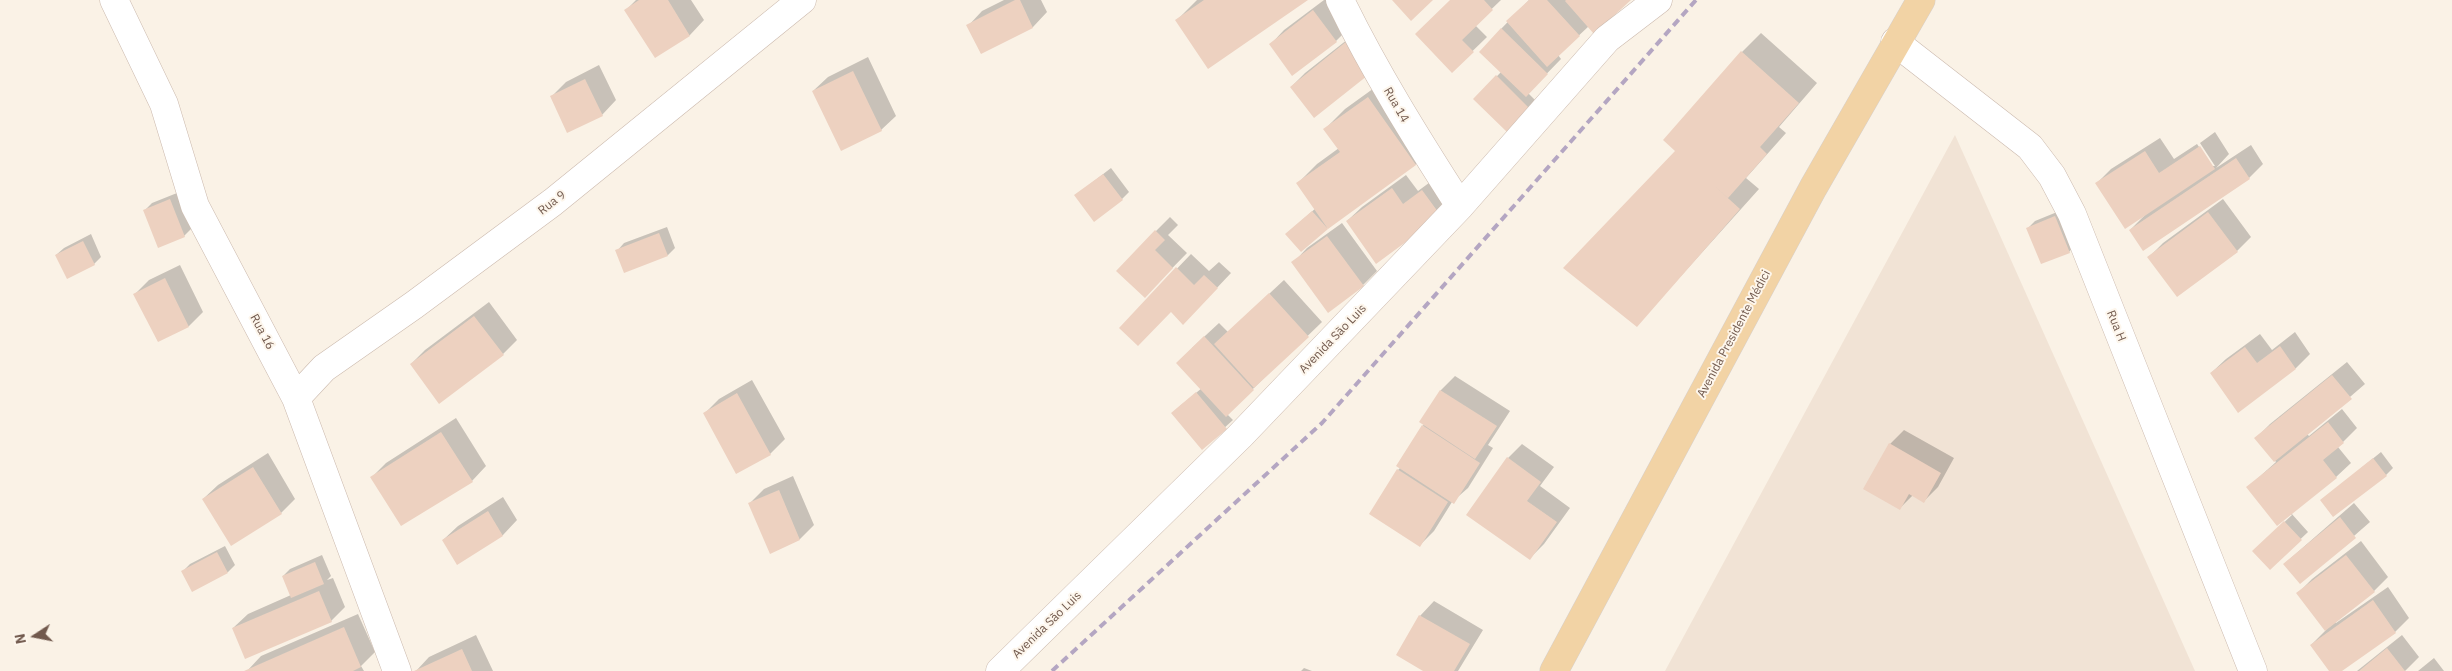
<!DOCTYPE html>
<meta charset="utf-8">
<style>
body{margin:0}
#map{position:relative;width:2452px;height:671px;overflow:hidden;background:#faf2e6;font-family:"IBM Plex Sans",sans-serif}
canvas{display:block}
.north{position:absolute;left:10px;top:611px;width:50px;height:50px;-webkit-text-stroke:4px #fdf6ec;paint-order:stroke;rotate:259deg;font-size:14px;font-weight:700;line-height:20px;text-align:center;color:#71594d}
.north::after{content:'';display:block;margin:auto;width:18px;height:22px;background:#71594d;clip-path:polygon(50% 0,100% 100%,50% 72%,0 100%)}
</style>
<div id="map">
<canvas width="2452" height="671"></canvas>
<div class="north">N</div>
</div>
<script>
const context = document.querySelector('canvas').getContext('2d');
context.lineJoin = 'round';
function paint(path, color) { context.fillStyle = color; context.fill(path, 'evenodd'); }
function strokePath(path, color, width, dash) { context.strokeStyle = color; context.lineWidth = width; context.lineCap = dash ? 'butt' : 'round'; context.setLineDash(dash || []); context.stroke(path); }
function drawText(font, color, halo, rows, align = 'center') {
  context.font = font + ' "IBM Plex Sans",sans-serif'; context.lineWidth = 4; context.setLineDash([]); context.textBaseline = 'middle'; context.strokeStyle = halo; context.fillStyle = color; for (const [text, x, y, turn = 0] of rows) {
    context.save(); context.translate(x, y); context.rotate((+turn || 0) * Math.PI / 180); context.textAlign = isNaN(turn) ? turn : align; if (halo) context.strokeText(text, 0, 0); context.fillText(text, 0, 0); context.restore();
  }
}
paint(new Path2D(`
 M1955,135L2195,671H1665Z`), '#f1e3d5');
paint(new Path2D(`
 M636,0H691L704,20L690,35L655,56L626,10Z
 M1004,0H1041L1047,12L1033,27L981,53L968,26L982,11Z
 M1197,0H1306L1177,20Z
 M1324,0H1330L1350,27L1336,41L1270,45L1284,30Z
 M1452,0H1501L1475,25L1487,37L1452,71Z
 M1529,0H1629L1589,26L1558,55L1561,59L1528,93L1536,101L1508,131L1475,99L1501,72V29Z
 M1362,28L1385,57L1291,87L1305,73Z
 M1761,33L1817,83L1779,127L1786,133L1746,178L1759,189L1637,325L1677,151L1742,52Z
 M868,57L896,116L881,130L813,91L828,77Z
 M599,65L616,100L602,115L552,96L566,82Z
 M1388,78L1435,145L1415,165L1328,227L1301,251L1294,227L1316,208L1298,183L1317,164L1339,148L1325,129L1345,109Z
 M2215,132L2229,154L2216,168L2251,145L2263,164L2249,178L2130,230L2145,215L2097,183L2111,169L2160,138L2174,159L2197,144L2212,166H2215L2200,143Z
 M1111,168L1129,192L1122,199L1076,195Z
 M1406,175L1418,191L1437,177L1455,201L1440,215L1347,221L1362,207Z
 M177,193L192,228L184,236L145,210L152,203Z
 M2223,199L2251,237L2237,251L2149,257L2163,243Z
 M2062,210L2076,244L2069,252L2028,228L2035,221Z
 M1170,217L1178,225L1168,235L1187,253L1145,296L1156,231Z
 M1342,223L1377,271L1363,285L1293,263L1307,248Z
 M667,227L675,248L668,255L617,251L624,243Z
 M91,234L101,257L94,264L56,255L64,248Z
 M1191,254L1209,271L1219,262L1231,273L1197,309L1171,310L1121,327Z
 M180,265L203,312L189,326L158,341L135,294L149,280Z
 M1284,280L1322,322L1227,414L1233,420L1202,448L1180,406L1202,388L1192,348L1219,323L1228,332Z
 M489,302L517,340L503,354L440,402L411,364L425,350Z
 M2295,332L2310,354L2296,368L2238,411L2211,373L2226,359L2260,334L2272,350Z
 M2347,362L2365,384L2307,434L2309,436L2342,409L2357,428L2338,447L2351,463L2336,477L2291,513L2308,532L2270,568L2261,544L2292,515L2248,487L2276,462L2256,438L2270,424Z
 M1455,376L1510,411L1488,445L1493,448L1468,488L1452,502L1434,531L1420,545L1398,470L1400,468L1398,466L1424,424L1441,390Z
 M752,380L785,439L770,454L737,472L705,413L719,399Z
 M456,418L486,466L472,481L372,477L386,463Z
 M1904,430L1954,458L1938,487L1924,501L1913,495L1900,508L1890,444Z
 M1522,444L1554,467L1540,486L1570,508L1544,544L1530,558L1508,458Z
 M2381,452L2393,468L2386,475L2322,500Z
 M268,453L295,499L281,513L203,499L218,485Z
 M793,476L814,525L800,539L771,552L749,504L764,489Z
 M503,497L517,520L503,535L458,563L443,540L458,526Z
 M2354,503L2370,522L2300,583L2284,564Z
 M2361,541L2388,577L2374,591L2335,622L2336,623L2388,587L2409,618L2395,632L2340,671H2330L2311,645L2326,630L2298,593L2312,579Z
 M225,546L235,565L228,572L183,571L190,564Z
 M322,555L331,576L327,580L333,578L345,607L331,621L233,628L248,614L291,595L283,576L290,569Z
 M1434,601L1483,630L1458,671H1425L1420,616Z
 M358,614L375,652L361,666L364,671H247L261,656Z
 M476,635L493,671H416L429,657Z
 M2402,635L2419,657L2405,671H2357Z
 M2434,658L2444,671H2418Z
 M1304,668L1312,671H1301Z`), '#0003');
paint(new Path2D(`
 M639,0H668L690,36L655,58L624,10Z
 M1015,0H1020L1033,28L981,54L966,25Z
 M1204,0H1308L1208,69L1175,20Z
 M1392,0H1433L1411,21Z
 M1450,0H1484L1493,10L1462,40L1474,52L1452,73L1415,34Z
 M1529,0H1547L1580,36L1547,67L1506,21Z
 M1566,0H1631L1594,34L1565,1Z
 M1313,10L1337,42L1292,76L1269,44Z
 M1501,28L1548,74L1526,97L1479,52Z
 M1347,41L1372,72L1314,118L1290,87Z
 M1741,51L1799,103L1760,147L1767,154L1728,198L1709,181L1740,209L1637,327L1563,268L1675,151L1663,140Z
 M853,71L882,131L841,151L812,91Z
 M1496,75L1530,109L1508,133L1473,99Z
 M585,79L603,116L567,133L550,96Z
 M1368,97L1416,165L1328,229L1296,183L1340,152L1323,129Z
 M2200,146L2215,169L2125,229L2095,183L2145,151L2159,173Z
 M2236,158L2250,179L2143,251L2129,230Z
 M1103,174L1123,200L1094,222L1074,195Z
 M1392,188L1403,204L1422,190L1441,216L1376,264L1346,221Z
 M170,199L185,237L158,248L143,210Z
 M1312,211L1328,229L1301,252L1285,234Z
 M2208,212L2238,252L2177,297L2147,257Z
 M2055,216L2070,253L2041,264L2026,228Z
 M1155,230L1165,240L1155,250L1173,268L1145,298L1116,271Z
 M659,233L668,256L624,273L615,250Z
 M1327,236L1364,286L1328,313L1291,262Z
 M83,241L95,265L67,279L55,255Z
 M1176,267L1194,285L1204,275L1218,288L1183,325L1171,312L1138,346L1119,328Z
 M165,278L189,327L158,342L133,294Z
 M1269,293L1309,337L1254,388L1214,344Z
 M474,316L504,355L439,404L410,364Z
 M1204,336L1254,390L1226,417L1176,363Z
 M2280,346L2296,369L2238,413L2210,373L2245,347L2257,363Z
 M2332,375L2352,399L2274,462L2254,438Z
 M1440,390L1497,426L1475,459L1419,422Z
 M1196,392L1227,429L1202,450L1171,413Z
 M737,393L771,455L736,474L703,413Z
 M2328,422L2344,443L2323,460L2337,478L2277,526L2246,487Z
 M1422,425L1480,463L1454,504L1396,466Z
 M441,432L473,482L401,526L370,477Z
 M1889,443L1941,473L1924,503L1909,494L1900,510L1863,489Z
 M1507,457L1541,482L1527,501L1557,522L1530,560L1466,515Z
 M2373,458L2387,476L2333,517L2320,500Z
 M253,467L282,514L231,546L202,499Z
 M1397,469L1448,502L1420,547L1369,514Z
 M779,490L800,540L770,554L748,503Z
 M488,511L503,536L457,565L442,540Z
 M2340,517L2356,538L2300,584L2283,564Z
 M2284,521L2302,540L2270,570L2252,551Z
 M217,552L228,573L192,592L181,571Z
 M2346,555L2375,592L2325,631L2296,593Z
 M315,562L324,584L291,598L282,576Z
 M319,591L332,622L245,659L232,628Z
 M2373,600L2396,633L2342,671H2329L2310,645Z
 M1419,615L1470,644L1454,671H1423L1396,655Z
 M344,627L361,667L353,671H244Z
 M2387,648L2405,671H2359Z
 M462,649L472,671H414Z`), '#edd1c0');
const minor = new Path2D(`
 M114,0L164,104L195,206L296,398L397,671
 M1340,0C1375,72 1417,139 1460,206
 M1895,42L2030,147L2052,176L2072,214L2253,671
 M296,398L324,368L414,305L553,202L802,0
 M1000,671L1240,436L1460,206L1607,39L1658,0`);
const primary = new Path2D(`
 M1554,671L1813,188L1921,0`);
strokePath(minor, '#cbb9ad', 29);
strokePath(primary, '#d7d1cd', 29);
strokePath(minor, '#fff', 28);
strokePath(primary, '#f2d3a5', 28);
strokePath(new Path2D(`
 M1052,671L1322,423L1696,0`), '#b4a6c2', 4, [8, 5]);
drawText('12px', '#71594d', '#fdf6ec', [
 ["Rua 14",1396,105,60],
 ["Rua 9",552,203,-38],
 ["Rua H",2116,326,68],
 ["Rua 16",262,332,62],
 ["Avenida Presidente Médici",1734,334,-62],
 ["Avenida São Luis",1333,339,-46],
 ["Avenida São Luis",1047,625,-44]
]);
</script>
